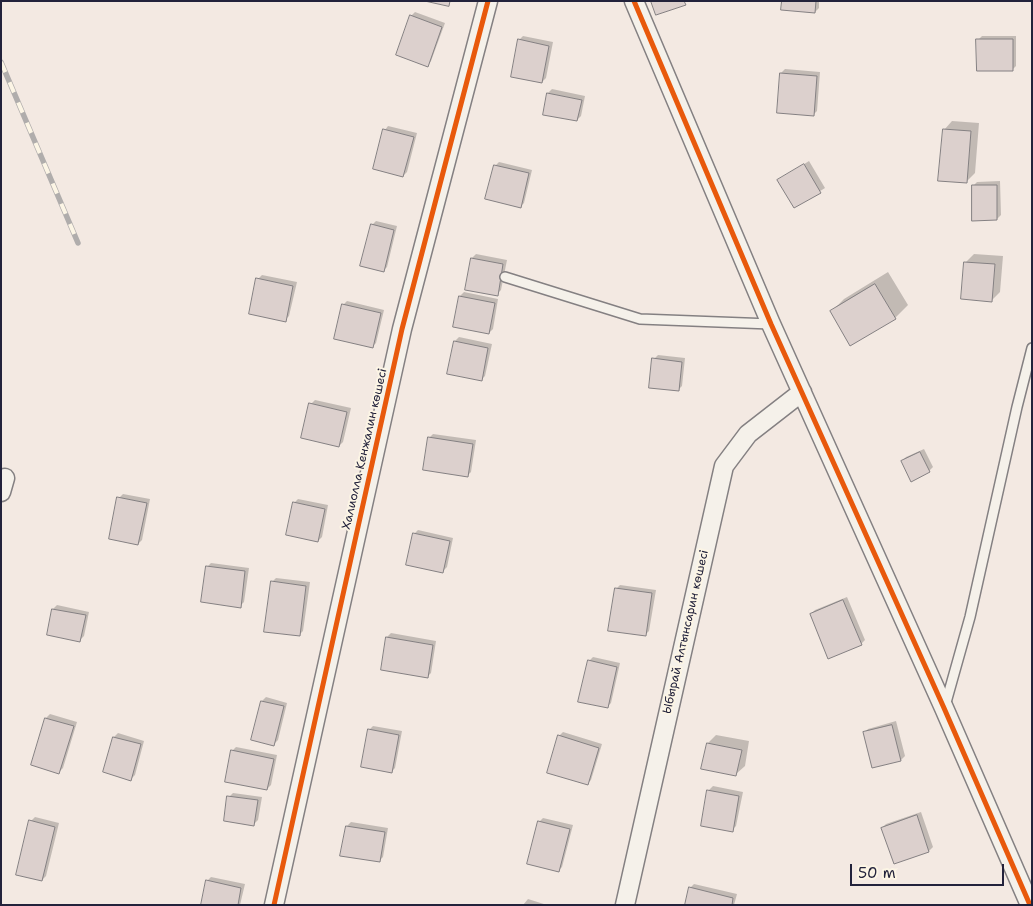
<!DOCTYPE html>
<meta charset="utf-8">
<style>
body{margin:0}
#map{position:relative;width:1033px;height:906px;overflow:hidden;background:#f3e9e2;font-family:"Shantell Sans",sans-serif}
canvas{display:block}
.frame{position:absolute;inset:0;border:2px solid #22223b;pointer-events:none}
.scale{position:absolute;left:850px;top:864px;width:154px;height:22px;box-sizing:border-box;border:2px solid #22223b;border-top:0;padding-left:6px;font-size:15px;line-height:18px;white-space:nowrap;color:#22223b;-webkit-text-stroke:4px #fcf5e5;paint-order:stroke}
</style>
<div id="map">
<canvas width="1033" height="906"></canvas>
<div class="frame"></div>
<div class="scale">50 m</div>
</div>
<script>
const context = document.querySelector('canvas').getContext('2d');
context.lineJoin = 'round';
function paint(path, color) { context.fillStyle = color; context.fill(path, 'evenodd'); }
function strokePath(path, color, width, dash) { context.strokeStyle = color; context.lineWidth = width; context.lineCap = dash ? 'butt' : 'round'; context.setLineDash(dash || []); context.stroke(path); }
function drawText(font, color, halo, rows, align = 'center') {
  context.font = font + ' "Shantell Sans",sans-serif'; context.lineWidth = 4; context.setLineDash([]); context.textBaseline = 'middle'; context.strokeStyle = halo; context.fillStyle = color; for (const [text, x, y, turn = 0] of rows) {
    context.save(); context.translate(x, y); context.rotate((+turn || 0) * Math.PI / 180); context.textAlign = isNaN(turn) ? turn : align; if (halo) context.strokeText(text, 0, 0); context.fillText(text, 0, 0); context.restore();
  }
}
paint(new Path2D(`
 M783,1H819V8L815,12Z
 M415,12L445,23L431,61L428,65L411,16Z
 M523,36L553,42L546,78L542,82L519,40Z
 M982,36H1016V66L1012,70L978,40Z
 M785,69L820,72L817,111L813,115L781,73Z
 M552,89L585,96L581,116L577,120L548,93Z
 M952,121L979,123L975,173L966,182L944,130Z
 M388,126L417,133L407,172L403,176L385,130Z
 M809,161L825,188L795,207L779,180Z
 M499,162L532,170L524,203L520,207L495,166Z
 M1000,181L1001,215L997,219L973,186L977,182Z
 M376,221L397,226L387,267L383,271L372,225Z
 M476,254L507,260L501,290L497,294L472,258Z
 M974,254L1003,256L1000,292L991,301L966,262Z
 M888,272L908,305L895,318L831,312L844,299Z
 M262,275L297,282L289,316L285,320L258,279Z
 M464,292L498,299L493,329L489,333L460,296Z
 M347,301L384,310L376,343L372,347L343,305Z
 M459,337L492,344L485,376L481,380L455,341Z
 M658,355L685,358L682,386L678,390L654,359Z
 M315,400L351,408L343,442L339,446L311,404Z
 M433,434L476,440L471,472L467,476L429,438Z
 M924,449L933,467L929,471L902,461L906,457Z
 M123,494L150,499L142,540L138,544L119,498Z
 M298,499L328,505L322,537L318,541L294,503Z
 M418,530L453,538L447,567L443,571L414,534Z
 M211,563L249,568L244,602L240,606L207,567Z
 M276,578L310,582L303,631L299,635L272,582Z
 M620,585L656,590L649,631L645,635L616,589Z
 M847,597L865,640L861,644L811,614L815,610Z
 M57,605L89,612L84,636L80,640L48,634L53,609Z
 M391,633L436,641L431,673L427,677L387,637Z
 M593,657L620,663L611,703L607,707L589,661Z
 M266,697L287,703L278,740L274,744L262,701Z
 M50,714L77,722L63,768L59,772L46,718Z
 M896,721L905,756L901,760L864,733L868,729Z
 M373,726L402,731L395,768L391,772L369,730Z
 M563,732L602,744L591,780L587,784L559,736Z
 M118,733L144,741L135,775L131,779L104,771L114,737Z
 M716,735L749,741L745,766L736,774L708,743Z
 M236,747L277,755L271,785L267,789L232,751Z
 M713,786L743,792L736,826L732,830L709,790Z
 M233,793L262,797L258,820L254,824L229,797Z
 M921,812L933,847L929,851L895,863L882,828L886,824Z
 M35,817L59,823L46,876L42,880L31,821Z
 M543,818L573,825L562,867L558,871L539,822Z
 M351,822L388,828L383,857L379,861L342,855L347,826Z
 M211,877L245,884L240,905H202L207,881Z
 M694,884L737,894L734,905H686L690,888Z
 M528,899L547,905H523Z`), '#0003');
const building = new Path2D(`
 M425,1H450L449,6Z
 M651,1H684L686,5L656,15Z
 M782,1H816L815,13L781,10Z
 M410,15L442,27L428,67L396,55Z
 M518,39L549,46L542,83L511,77Z
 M976,39H1013V71H977Z
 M780,73L817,76L814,116L777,113Z
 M547,93L582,100L577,121L543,115Z
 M383,129L414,137L403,177L373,169Z
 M943,129L971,131L967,183L938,181Z
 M804,164L821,193L794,208L777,180Z
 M494,165L529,173L521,208L485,199Z
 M972,185H997V220L972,221Z
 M371,224L394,230L384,272L360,266Z
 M471,258L503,264L498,296L465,290Z
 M964,262L995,264L992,302L961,299Z
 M256,278L293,286L286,322L249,314Z
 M875,284L896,319L850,346L830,311Z
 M459,296L495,303L489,334L453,327Z
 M342,304L381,313L373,348L334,339Z
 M454,341L488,348L482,381L447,374Z
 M652,358L682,362L679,391L649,388Z
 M309,403L347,412L339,447L301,438Z
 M428,437L473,444L468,477L423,470Z
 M920,452L930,472L911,482L901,461Z
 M117,497L147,503L138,545L109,539Z
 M293,502L325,509L318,542L286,535Z
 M413,533L450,541L443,573L406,565Z
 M206,566L245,571L241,608L201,602Z
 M271,581L306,586L300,636L264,632Z
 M615,588L652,593L646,636L608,631Z
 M843,600L862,645L828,659L810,614Z
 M52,609L86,615L80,642L47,635Z
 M386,637L433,645L428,678L381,670Z
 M588,660L617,667L608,708L578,702Z
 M261,701L284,706L274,746L251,740Z
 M45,718L74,726L59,774L31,765Z
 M892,725L901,761L872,768L863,732Z
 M368,729L399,735L392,773L361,767Z
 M558,735L599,748L588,785L547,773Z
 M113,737L141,744L131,781L103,772Z
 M707,743L742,750L736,776L701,769Z
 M231,750L274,759L267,790L225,782Z
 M707,790L739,796L733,832L701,826Z
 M227,796L258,800L254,826L224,821Z
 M917,815L929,852L894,864L881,828Z
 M29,820L55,827L42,881L16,875Z
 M538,821L570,829L559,872L527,864Z
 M346,826L385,832L380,862L340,856Z
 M206,880L241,888L238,905H201Z
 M689,887L733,898L732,905H685Z`);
paint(building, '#dcd0cd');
strokePath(building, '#848082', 1);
const lane = new Path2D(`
 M505,277L640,319L771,324
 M945,706L970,617L1017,407L1032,348`);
const street = new Path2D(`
 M634,1L771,324L944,708L1030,905
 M1,492L5,478
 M274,905L402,329L488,1
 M625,905L724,466L748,434L802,392`);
strokePath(lane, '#848082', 12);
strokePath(street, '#848082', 21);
strokePath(lane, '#f5f1ea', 9);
strokePath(street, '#f5f1ea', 18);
const rail = new Path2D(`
 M1,62L78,243`);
strokePath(rail, '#b0adac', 5.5);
strokePath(rail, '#fcf5e5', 4, [11]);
strokePath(new Path2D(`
 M634,1L771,324L944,708L1030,905
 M274,905L402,329L488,1`), '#e8590c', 5);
drawText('12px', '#22223b', '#fcf5e5', [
 ["Халиолла Кенжалин көшесі",365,449,-77],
 ["Ыбырай Алтынсарин көшесі",686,632,-77]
]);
</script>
